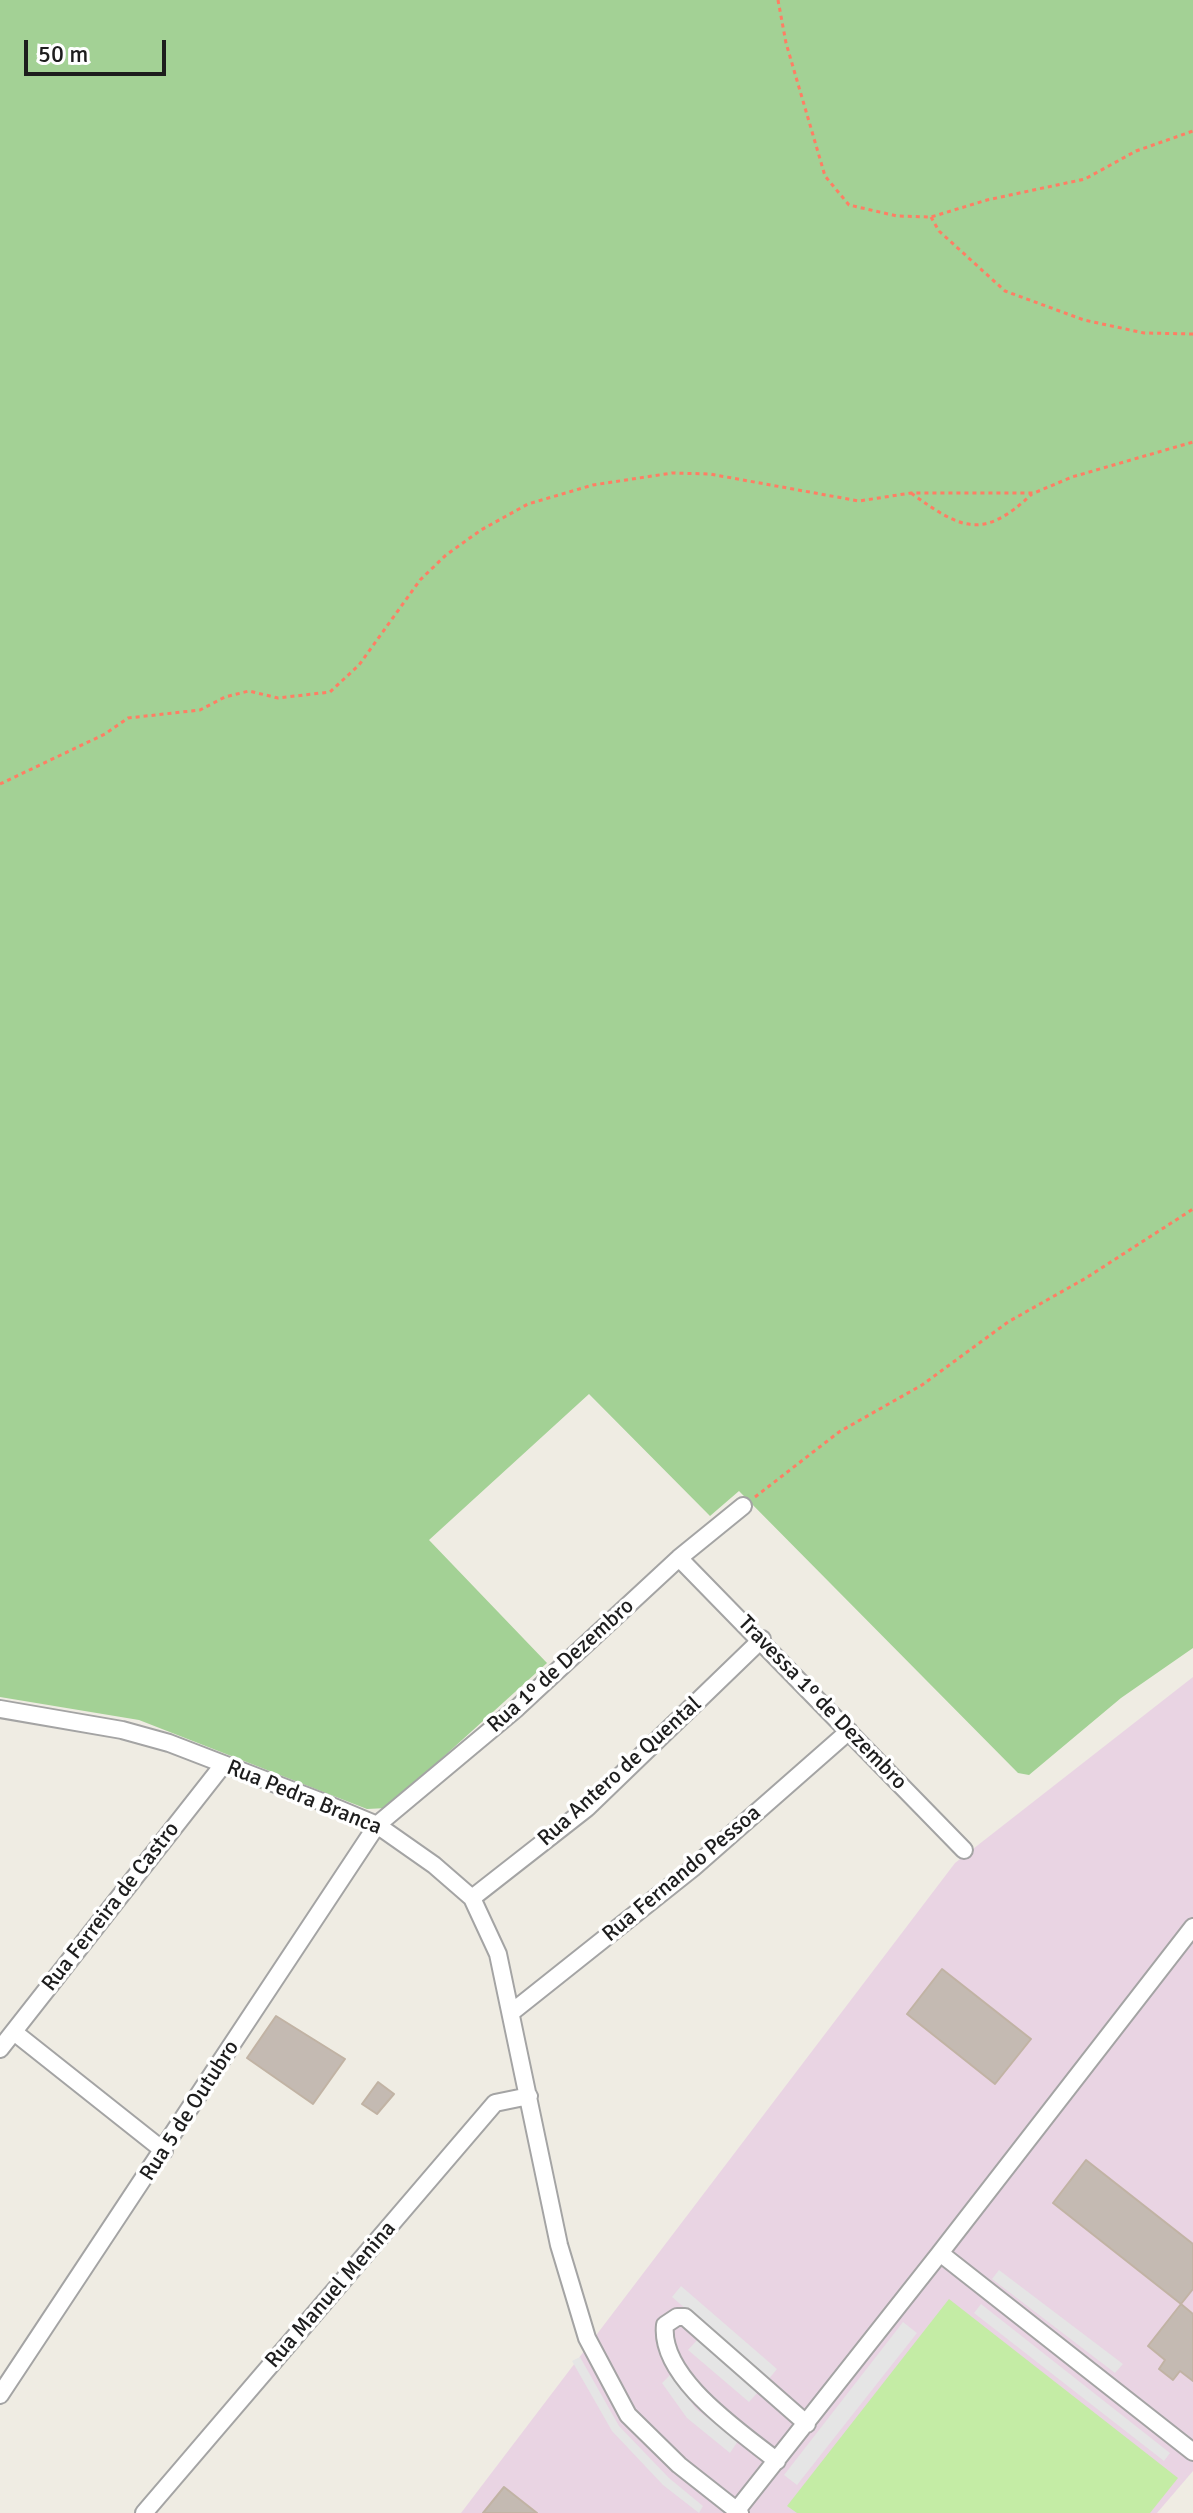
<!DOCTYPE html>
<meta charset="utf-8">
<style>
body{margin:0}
#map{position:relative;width:1193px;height:2513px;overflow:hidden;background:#efece3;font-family:Signika,sans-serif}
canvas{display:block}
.scale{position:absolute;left:24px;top:40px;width:142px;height:36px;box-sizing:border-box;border:4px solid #1d1d1d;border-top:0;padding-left:10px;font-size:24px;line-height:28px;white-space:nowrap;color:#1d1d1d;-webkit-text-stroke:6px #fff;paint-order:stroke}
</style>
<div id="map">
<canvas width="1193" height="2513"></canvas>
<div class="scale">50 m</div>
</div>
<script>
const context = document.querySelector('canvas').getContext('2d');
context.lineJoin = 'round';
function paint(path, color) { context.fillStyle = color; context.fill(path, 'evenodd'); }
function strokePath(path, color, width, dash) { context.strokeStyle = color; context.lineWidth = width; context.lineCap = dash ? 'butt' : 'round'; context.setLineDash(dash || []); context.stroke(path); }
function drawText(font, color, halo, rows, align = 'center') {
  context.font = font + ' Signika,sans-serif'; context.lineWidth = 7; context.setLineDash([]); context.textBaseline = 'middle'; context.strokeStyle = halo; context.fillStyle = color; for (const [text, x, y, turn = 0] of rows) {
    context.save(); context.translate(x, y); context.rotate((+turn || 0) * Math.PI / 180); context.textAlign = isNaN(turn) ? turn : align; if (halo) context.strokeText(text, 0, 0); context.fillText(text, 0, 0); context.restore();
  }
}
paint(new Path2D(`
 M1193,1677V2471L1157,2513H461L955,1863Z`), '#e9d4e3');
paint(new Path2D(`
 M949,2299L1178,2478L1150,2513H797L787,2506Z`), '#c4eca5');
paint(new Path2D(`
 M0,0H1193V1648L1121,1698L1029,1775L1018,1773L739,1491L710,1516L589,1394L429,1540L547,1663L387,1808L367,1809L139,1720L0,1697Z`), '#a3d195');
paint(new Path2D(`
 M999,2270L1123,2364L1115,2373L992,2279Z
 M681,2286L777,2369L768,2380L672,2297Z
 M981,2304L1170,2453L1164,2461L974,2313Z
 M903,2322L917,2333L797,2485L784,2475Z
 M697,2340L758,2392L749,2402L688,2350Z
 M580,2357L619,2426L669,2478L703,2506L699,2513L663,2485L612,2431L572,2361Z
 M671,2374L696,2409L738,2441L730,2453L687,2418L662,2383Z`), '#e5e5e5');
const building = new Path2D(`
 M942,1969L1031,2039L995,2084L907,2014Z
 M276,2016L345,2059L313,2104L247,2058Z
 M378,2082L394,2094L377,2114L362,2104Z
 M1086,2160L1193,2244V2289L1181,2304L1053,2203Z
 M1181,2304L1193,2314V2381L1180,2371L1173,2380L1159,2369L1165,2360L1148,2346Z
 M504,2487L537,2513H483Z`);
paint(building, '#c4bab2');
strokePath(building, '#c1b3a4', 2);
const minor = new Path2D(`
 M679,1558L964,1850
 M0,1709L122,1730L169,1743L317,1800L377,1825L434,1865L472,1898L498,1954L559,2245L587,2338L628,2415L679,2465L740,2513
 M472,1898L587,1808L762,1639
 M1193,1927L940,2253L1193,2452
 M512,2012L693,1868L849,1731
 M14,2032L164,2151
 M0,2049L223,1765
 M0,2395L377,1825L517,1708L679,1558L743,1506
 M777,2461C741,2432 659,2378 665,2325L677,2317H685L807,2424
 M737,2510L940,2253
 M144,2513L495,2103L529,2096`);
strokePath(minor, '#a4a4a4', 20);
strokePath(new Path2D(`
 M778,0L786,43L825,176L849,205L897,216L931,217L987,200L1085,179L1136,151L1193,131
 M931,217L939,231L1005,291L1084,320L1144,333L1193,334
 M911,493C962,530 983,540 1032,494
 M0,784L105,734L128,718L200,710L225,697L249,691L278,698L330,692L359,665L420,580L446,555L481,530L528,504L593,485L672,473L710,474L859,501L911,493H1034L1072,477L1193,442
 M755,1497L839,1432L922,1385L1008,1322L1086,1278L1193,1209`), '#ff7e64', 3, [4, 4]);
strokePath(minor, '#fff', 16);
drawText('22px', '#1d1d1d', '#fff', [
 ["Rua 1º de Dezembro",561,1666,-42],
 ["Travessa 1º de Dezembro",822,1703,46],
 ["Rua Antero de Quental",620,1772,-42],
 ["Rua Pedra Branca",304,1798,22],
 ["Rua Fernando Pessoa",682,1874,-40],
 ["Rua Ferreira de Castro",111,1907,-52],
 ["Rua 5 de Outubro",190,2111,-57],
 ["Rua Manuel Menina",331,2295,-49]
]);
</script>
